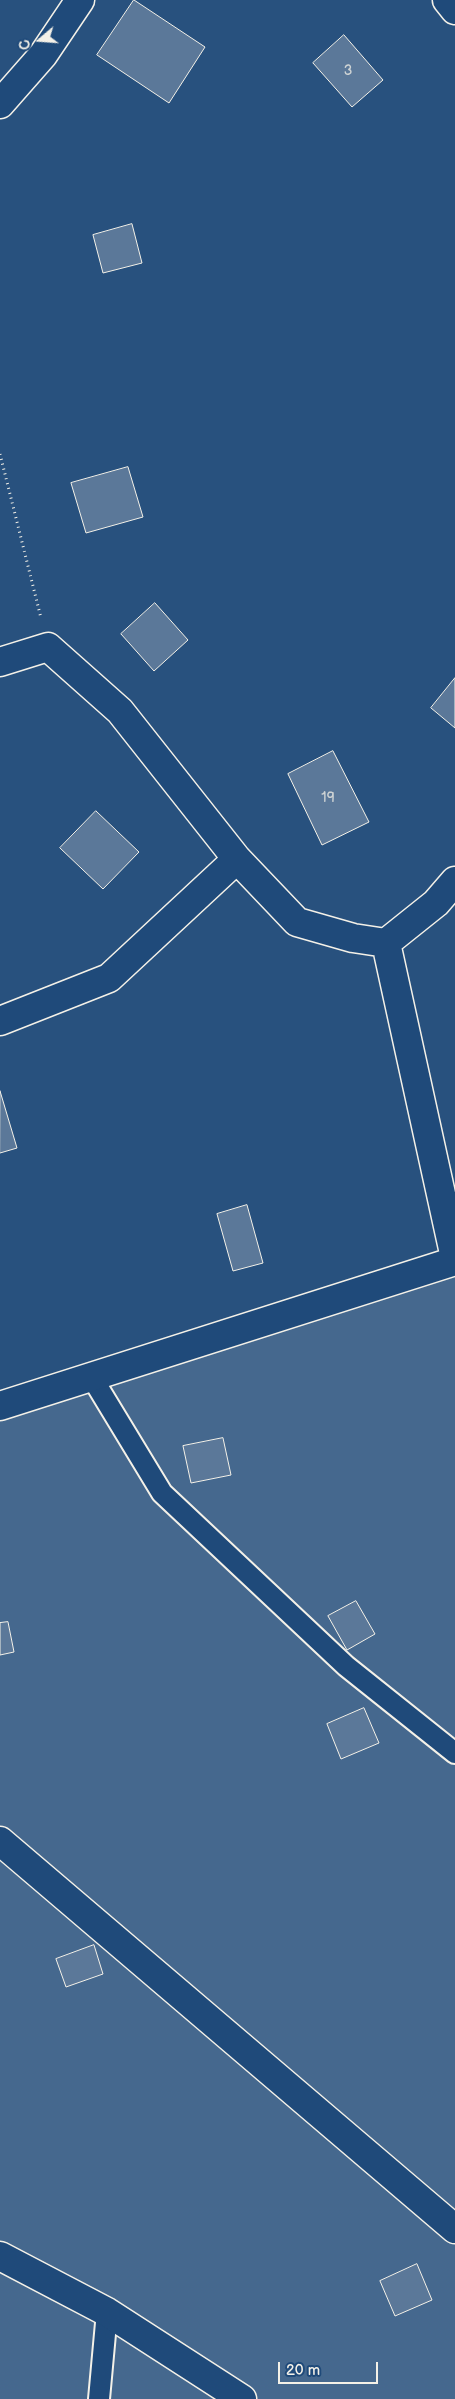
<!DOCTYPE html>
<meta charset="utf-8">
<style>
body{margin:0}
#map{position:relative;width:455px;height:2399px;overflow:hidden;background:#28517e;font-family:"Balsamiq Sans",sans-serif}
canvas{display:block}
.north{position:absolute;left:15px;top:15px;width:50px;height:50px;-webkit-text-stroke:4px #1f4a7a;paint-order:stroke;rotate:252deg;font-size:14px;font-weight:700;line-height:20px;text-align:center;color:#f4f1e8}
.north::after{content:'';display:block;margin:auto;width:18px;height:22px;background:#f4f1e8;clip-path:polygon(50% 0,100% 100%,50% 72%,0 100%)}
.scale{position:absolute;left:278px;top:2362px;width:100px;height:22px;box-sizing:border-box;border:2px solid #f4f1e8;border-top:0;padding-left:6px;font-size:15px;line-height:18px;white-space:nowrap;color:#f4f1e8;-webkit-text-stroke:4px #1f4a7a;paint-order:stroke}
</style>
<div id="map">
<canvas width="455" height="2399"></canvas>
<div class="north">С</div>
<div class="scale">20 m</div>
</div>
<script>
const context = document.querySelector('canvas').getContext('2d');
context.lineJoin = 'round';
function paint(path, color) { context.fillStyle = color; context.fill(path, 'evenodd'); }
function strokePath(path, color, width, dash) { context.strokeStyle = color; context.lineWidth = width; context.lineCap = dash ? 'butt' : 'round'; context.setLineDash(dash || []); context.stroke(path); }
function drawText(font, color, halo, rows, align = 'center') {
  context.font = font + ' "Balsamiq Sans",sans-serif'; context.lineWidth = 4; context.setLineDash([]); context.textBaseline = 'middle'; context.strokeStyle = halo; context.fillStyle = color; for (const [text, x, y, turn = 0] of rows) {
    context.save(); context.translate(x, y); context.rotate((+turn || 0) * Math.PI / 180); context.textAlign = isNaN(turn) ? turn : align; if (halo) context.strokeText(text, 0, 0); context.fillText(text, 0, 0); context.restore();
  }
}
paint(new Path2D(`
 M455,1261V2399H0V1406Z`), '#45688e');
const building = new Path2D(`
 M134,0L205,47L169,103L97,55Z
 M344,35L383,80L352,107L313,63Z
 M132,224L142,263L103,273L93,235Z
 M128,467L143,517L86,533L71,483Z
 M155,603L188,640L154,671L121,634Z
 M455,678V728L431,708Z
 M333,751L369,822L322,845L288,774Z
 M96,811L139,852L103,889L60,848Z
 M0,1091L17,1148L0,1153Z
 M247,1205L263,1263L233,1271L217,1214Z
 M223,1438L231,1475L191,1483L183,1446Z
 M356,1601L375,1634L347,1650L328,1616Z
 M8,1622L14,1652L0,1655V1623Z
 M364,1708L379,1743L341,1759L327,1724Z
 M94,1945L103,1974L66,1987L56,1959Z
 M417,2264L432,2300L395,2316L380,2281Z`);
paint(building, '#5b7899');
strokePath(building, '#f4f1e8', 1);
const lane = new Path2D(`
 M91,1376L162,1493L346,1666L455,1753
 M99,2399L107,2312`);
const street = new Path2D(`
 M447,0L455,10
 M0,104L43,55L80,0
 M0,662L48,647L120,711L237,859L297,922L353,938L386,943L455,1258
 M386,943L436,903L455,881
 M0,1021L109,978L237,859
 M0,1406L455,1261
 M0,1841L455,2229
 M0,2256L107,2312L242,2399`);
strokePath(lane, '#f4f1e8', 24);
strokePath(street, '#f4f1e8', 31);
strokePath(new Path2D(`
 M0,454L41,618`), '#f4f1e8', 3, [1, 4]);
strokePath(lane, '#1f4a7a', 20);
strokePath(street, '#1f4a7a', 28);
drawText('14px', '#ced3d4', null, [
 ["3",348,71],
 ["19",328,798]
]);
</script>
